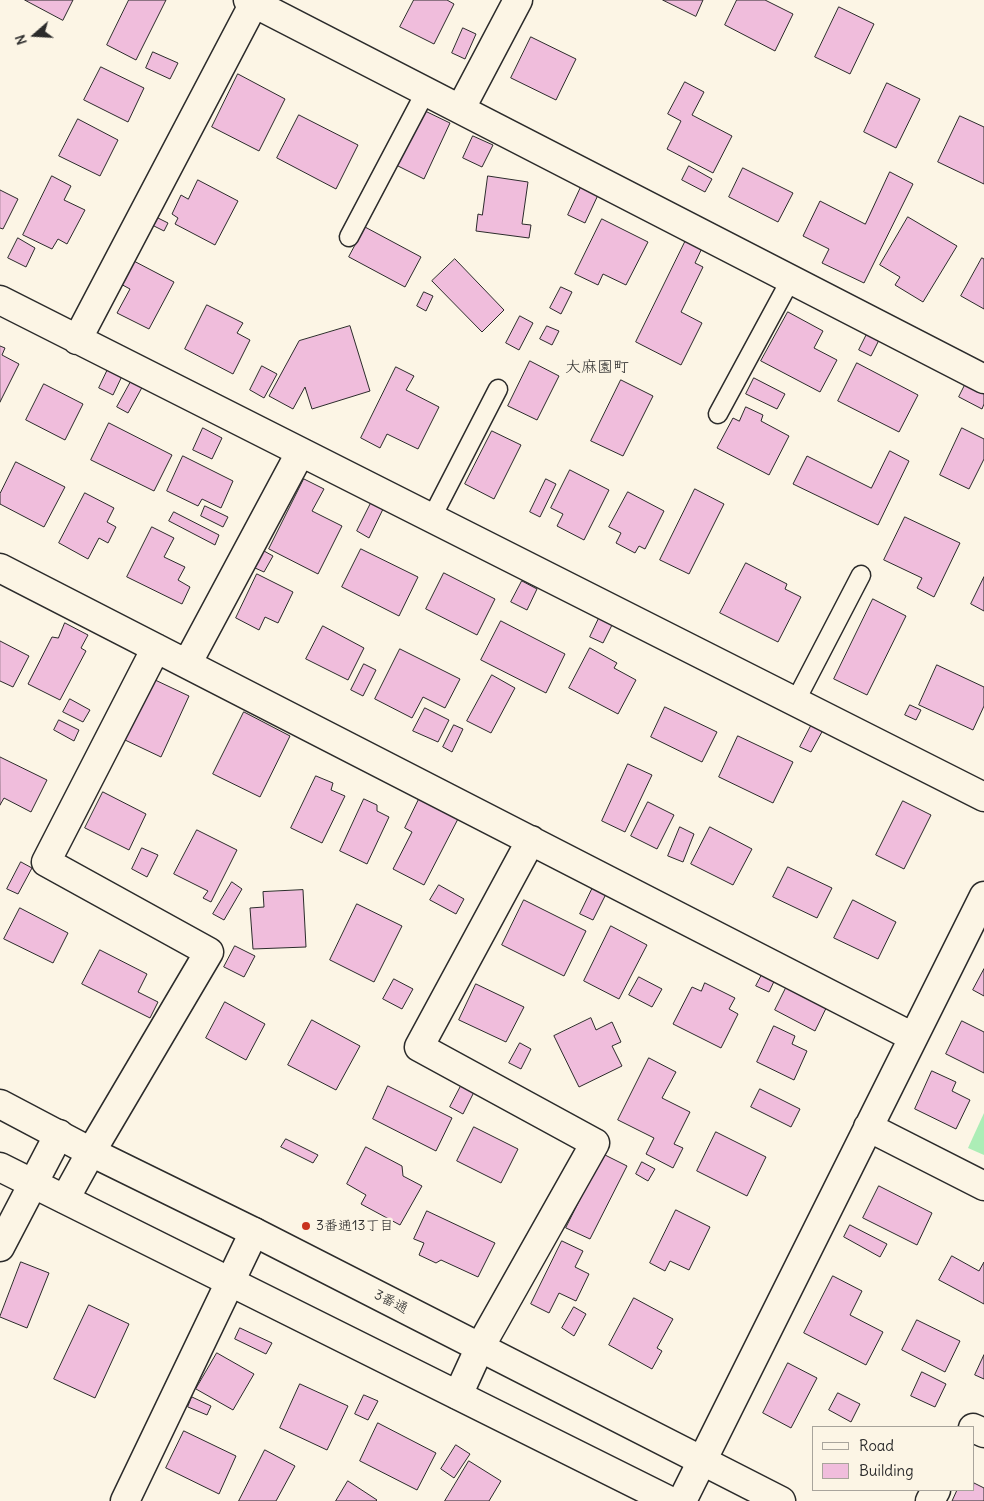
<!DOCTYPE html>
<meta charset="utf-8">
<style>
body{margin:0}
#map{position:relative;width:984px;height:1501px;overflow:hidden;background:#fcf5e5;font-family:Delius,sans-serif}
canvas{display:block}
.legend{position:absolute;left:812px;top:1426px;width:162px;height:65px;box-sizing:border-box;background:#fcf5e5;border:1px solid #a8a49b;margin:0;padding:6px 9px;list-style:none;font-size:15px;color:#2b2b2b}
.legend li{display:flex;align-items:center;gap:10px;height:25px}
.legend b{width:25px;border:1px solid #a8a49b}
.north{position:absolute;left:10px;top:10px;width:50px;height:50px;-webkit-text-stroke:4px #fcf5e5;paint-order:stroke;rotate:251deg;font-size:14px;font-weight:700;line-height:20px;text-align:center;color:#2b2b2b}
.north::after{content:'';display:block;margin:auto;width:18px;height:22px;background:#2b2b2b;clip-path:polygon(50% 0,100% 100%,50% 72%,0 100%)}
</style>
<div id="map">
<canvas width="984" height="1501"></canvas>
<ul class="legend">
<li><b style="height:6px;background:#fcf5e5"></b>Road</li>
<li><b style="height:14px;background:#f0bddc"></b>Building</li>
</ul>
<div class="north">N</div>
</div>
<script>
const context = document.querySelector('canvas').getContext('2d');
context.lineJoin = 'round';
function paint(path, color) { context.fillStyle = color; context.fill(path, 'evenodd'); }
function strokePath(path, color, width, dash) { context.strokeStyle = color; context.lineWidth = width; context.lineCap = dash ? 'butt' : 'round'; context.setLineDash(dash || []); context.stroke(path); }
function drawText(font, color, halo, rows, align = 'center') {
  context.font = font + ' Delius,"Klee One",sans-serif'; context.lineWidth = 5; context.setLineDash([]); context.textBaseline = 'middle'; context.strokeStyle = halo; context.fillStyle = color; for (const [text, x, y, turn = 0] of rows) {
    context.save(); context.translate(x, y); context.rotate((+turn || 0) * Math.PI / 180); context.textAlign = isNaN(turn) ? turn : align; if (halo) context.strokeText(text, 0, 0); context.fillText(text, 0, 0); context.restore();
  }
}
paint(new Path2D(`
 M984,1113V1155L968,1148Z`), '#acedb6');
const building = new Path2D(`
 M25,0H73L63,20Z
 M129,0H166L136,60L107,45Z
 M414,0H447L454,4L434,44L400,27Z
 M663,0H703L696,16Z
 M737,0H765L793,14L775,51L725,25Z
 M839,7L874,24L850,74L815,57Z
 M463,28L476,34L465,59L452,53Z
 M531,37L576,59L556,100L511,78Z
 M153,52L178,63L170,79L146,68Z
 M101,67L144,88L128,122L84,100Z
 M238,74L285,99L259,151L212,127Z
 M685,82L704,92L692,115L732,136L713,173L667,149L681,121L668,114Z
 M887,83L920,99L896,148L864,132Z
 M423,110L450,123L424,179L396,165Z
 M299,115L358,145L336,189L277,158Z
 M960,116L984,127V184L938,162Z
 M78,119L118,140L100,176L59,156Z
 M473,136L493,145L482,167L463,158Z
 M689,166L712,179L705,192L682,180Z
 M743,168L793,193L778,222L729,197Z
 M890,172L913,184L864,283L822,263L829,249L803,236L820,201L865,224Z
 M52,176L71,186L64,200L85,210L67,244L58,239L52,249L23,235Z
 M488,176L528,182L522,224L531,225L529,238L476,231L478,214L482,215Z
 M198,180L238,201L215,245L175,224L178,218L172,214L181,195L188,199Z
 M581,187L598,195L585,223L568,215Z
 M0,190L18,199L3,229L0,228Z
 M150,214L168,223L164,231L146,222Z
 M908,217L957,246L923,302L895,285L900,277L880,265Z
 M602,219L648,242L626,285L603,274L598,285L575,274Z
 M365,227L421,257L405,287L349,257Z
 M18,238L35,248L26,267L8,258Z
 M687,238L703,246L695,263L703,267L681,312L702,323L681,365L636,342Z
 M982,258L984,259V309L961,296Z
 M130,259L174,282L149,329L117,313L130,289L117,282Z
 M455,259L504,310L482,332L432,281Z
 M561,287L572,292L561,314L550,308Z
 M424,292L433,296L426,311L417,306Z
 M207,305L243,323L237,333L250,340L233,374L185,349Z
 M788,312L823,331L814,348L837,360L820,392L761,361Z
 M520,316L533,323L519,350L506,343Z
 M350,326L370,391L312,409L305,387L293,409L269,396L299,341Z
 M547,326L559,331L552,345L540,339Z
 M871,326L883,332L871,356L859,350Z
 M0,346L5,348L2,355L19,364L0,402Z
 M530,361L559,376L537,420L508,406Z
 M857,363L918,395L899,432L838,401Z
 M262,366L277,374L264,398L250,390Z
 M109,367L123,374L113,395L99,388Z
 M396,367L414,376L406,390L439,407L418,449L387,434L380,448L361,438Z
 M134,376L145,382L128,413L117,407Z
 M969,377L984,385V404L982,409L959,397Z
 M754,378L785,394L777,409L746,394Z
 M621,380L653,396L623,456L591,441Z
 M44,384L83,404L65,440L26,420Z
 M746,407L763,415L761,421L789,436L769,475L717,448L733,418L739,421Z
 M109,423L172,455L154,491L91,460Z
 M203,428L222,438L212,459L193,450Z
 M962,428L984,439V459L969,489L940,475Z
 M492,431L521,445L494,499L465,484Z
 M890,451L909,461L878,525L793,484L807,456L871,488Z
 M183,456L233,481L221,508L202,499L198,506L167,491Z
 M16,462L65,487L44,527L0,504V494Z
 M570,470L609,490L584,540L557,526L563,514L551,508Z
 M304,479L324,489L312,511L342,526L318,574L269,549Z
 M546,479L556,484L540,517L530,512Z
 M695,489L724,504L689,574L660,560Z
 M628,492L664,511L645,549L639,546L635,553L616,543L621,533L609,527Z
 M85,493L114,508L107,522L116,527L108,543L99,538L88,559L59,543Z
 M372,501L384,507L369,538L357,531Z
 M205,506L228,517L223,527L201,516Z
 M174,512L219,535L215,545L169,521Z
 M905,517L960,543L934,597L917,588L922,578L884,560Z
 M152,527L174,538L164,557L185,567L178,580L190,587L182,604L127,577Z
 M361,549L418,577L399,616L342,587Z
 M264,551L273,556L264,572L255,568Z
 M746,563L787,584L785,589L801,597L778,642L720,613Z
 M444,573L495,599L477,635L426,609Z
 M257,574L293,592L278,623L265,617L259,630L236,618Z
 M984,577V611L971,604Z
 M522,581L537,589L527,610L511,602Z
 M873,599L906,616L867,695L834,679Z
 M601,614L614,621L603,643L590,637Z
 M501,621L565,654L546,693L481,660Z
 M65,623L88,635L81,648L86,651L60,700L28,684L52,637L58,638Z
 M323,626L364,648L348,680L306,659Z
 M0,641L29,656L13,687L0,681Z
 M590,648L617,663L614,668L636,680L618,714L569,688Z
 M400,649L460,679L445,708L423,697L412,718L375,699Z
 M364,664L376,670L363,696L351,690Z
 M937,665L984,687V706L973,730L919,705Z
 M492,675L515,688L491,733L467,721Z
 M153,679L189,696L161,757L125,740Z
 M70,699L90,710L83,722L63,712Z
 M910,705L921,710L916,720L905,715Z
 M665,707L717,732L702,762L651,737Z
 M425,708L449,720L438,742L413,731Z
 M244,712L290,736L260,797L213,774Z
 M59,720L79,730L74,741L54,730Z
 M812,724L823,730L811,752L800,747Z
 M454,725L463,729L452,752L443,747Z
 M738,736L793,762L773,803L719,777Z
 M0,757L47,780L31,812L4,798L0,805Z
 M628,764L652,775L625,832L602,821Z
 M316,776L333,783L331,790L345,796L322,843L291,828Z
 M103,792L146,814L129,850L85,828Z
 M421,795L460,815L424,885L393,869L412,832L405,828Z
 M364,799L377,805V811L389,817L367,864L340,851Z
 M903,801L931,815L904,869L876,855Z
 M648,802L674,815L657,849L631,836Z
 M680,827L694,834L683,862L668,856Z
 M710,827L752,849L733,885L691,864Z
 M197,830L237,850L211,902L203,898L208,891L174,874Z
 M142,848L158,855L147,877L132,869Z
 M21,862L32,868L18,894L7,889Z
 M788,867L832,888L817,918L773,897Z
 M596,881L609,888L593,920L580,914Z
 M232,882L242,889L224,920L213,914Z
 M439,885L464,899L456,914L430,900Z
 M303,890L306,947L253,949L250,908L264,907L263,892Z
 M524,900L586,931L564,976L502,945Z
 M853,900L896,922L878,959L834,938Z
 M357,904L402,926L374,982L330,960Z
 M20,908L68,933L53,963L4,939Z
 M611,926L647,945L619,999L584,981Z
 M235,946L255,956L244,977L224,967Z
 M100,950L147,974L138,992L158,1002L150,1018L82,984Z
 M766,967L778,973L769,992L756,986Z
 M984,969V996L973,990Z
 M639,977L662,989L652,1007L629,995Z
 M394,979L413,989L402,1009L383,999Z
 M790,980L830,1000L815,1031L775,1010Z
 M705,983L735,998L729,1009L738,1014L721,1048L673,1024L692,987L701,991Z
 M476,984L524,1007L506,1042L459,1020Z
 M225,1002L265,1024L246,1060L206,1038Z
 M591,1018L596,1030L612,1022L621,1042L612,1046L622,1066L579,1087L554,1036Z
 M312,1020L360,1046L336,1090L288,1065Z
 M962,1021L984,1032V1073L946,1054Z
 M774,1026L795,1036L792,1044L807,1051L794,1080L757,1062Z
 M520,1043L531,1049L521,1069L509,1063Z
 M649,1058L676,1072L662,1098L690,1112L674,1144L683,1148L673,1168L646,1154L654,1138L618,1120Z
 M932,1071L956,1082L952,1091L970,1100L956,1129L915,1109Z
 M462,1084L475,1090L463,1114L450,1107Z
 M388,1086L452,1118L436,1151L373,1119Z
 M760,1089L800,1109L791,1127L751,1107Z
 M474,1127L518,1149L501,1183L457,1161Z
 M716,1132L766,1157L747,1196L697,1171Z
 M286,1139L318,1155L313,1163L281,1147Z
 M366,1147L402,1166L403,1176L422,1186L400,1225L361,1204L366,1195L347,1184Z
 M603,1154L627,1166L590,1239L566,1228Z
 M642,1162L655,1169L648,1181L636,1174Z
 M879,1186L932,1213L917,1245L863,1218Z
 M676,1210L710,1227L689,1270L670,1261L665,1271L650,1263Z
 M427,1211L495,1243L478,1277L441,1260L436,1263L419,1255L424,1243L414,1239Z
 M850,1225L887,1244L880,1257L844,1237Z
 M562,1241L583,1251L575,1267L589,1274L576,1301L559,1293L549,1313L531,1304Z
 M952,1256L979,1271L984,1262V1304L939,1280Z
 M21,1262L49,1273L27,1328L0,1317Z
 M833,1276L862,1291L850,1315L883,1332L866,1365L804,1333Z
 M634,1298L673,1319L657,1348L662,1351L652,1369L609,1345Z
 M89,1305L129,1324L95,1398L54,1379Z
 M574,1307L586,1314L574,1336L562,1328Z
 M917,1320L960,1341L945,1372L902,1350Z
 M240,1328L272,1343L266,1354L235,1339Z
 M217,1353L254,1374L233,1410L196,1389Z
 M984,1355V1379L975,1375Z
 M788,1363L817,1378L791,1428L763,1413Z
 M922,1372L946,1384L935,1407L911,1396Z
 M300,1384L348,1406L327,1450L280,1428Z
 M838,1393L860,1404L851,1422L829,1410Z
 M364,1395L378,1401L368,1420L355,1414Z
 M192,1397L211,1406L207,1415L188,1407Z
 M378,1423L436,1453L417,1490L360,1461Z
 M184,1431L236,1456L219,1494L166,1468Z
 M456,1445L470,1454L454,1478L441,1469Z
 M265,1450L295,1466L276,1501H239Z
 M469,1461L501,1481L489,1501H445Z
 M348,1481L377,1500L376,1501H336Z
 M974,1483L984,1488V1501H952L957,1490H973Z`);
paint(building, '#f0bddc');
strokePath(building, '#2b2b2b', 1);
const service = new Path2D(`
 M349,237L426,91
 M718,414L791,279
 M431,519L498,389
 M795,702L861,575`);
const minor = new Path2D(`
 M248,0L984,379
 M461,108L518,0
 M0,300L984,797
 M77,340L254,3
 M0,568L913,1037
 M187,664L300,453
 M868,1127L984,1186
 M65,1199L91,1152L209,952L46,862L156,648
 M0,1247L59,1134
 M458,1395L480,1347L595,1143L419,1047L531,840
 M973,1428L984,1433
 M125,1501L254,1232
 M682,1501L984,896
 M930,1501L936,1490`);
const tertiary = new Path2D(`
 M0,1104L91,1152L254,1232L781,1501
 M0,1167L670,1501`);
strokePath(service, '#2b2b2b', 21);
strokePath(minor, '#2b2b2b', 31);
strokePath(tertiary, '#2b2b2b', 31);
strokePath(service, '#fcf5e5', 18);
strokePath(minor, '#fcf5e5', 28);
strokePath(tertiary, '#fcf5e5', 28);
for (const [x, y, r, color] of [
 [306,1226,5,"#c8321e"]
]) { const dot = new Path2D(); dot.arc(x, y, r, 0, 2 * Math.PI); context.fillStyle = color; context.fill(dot); strokePath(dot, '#fcf5e5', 2); }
drawText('14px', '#2b2b2b', '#fcf5e5', [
 ["3番通13丁目",316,1226]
], 'left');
drawText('14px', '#2b2b2b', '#fcf5e5', [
 ["3番通",391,1302,27]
]);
drawText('16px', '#2b2b2b', '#fcf5e5', [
 ["大麻園町",597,367]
]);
</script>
